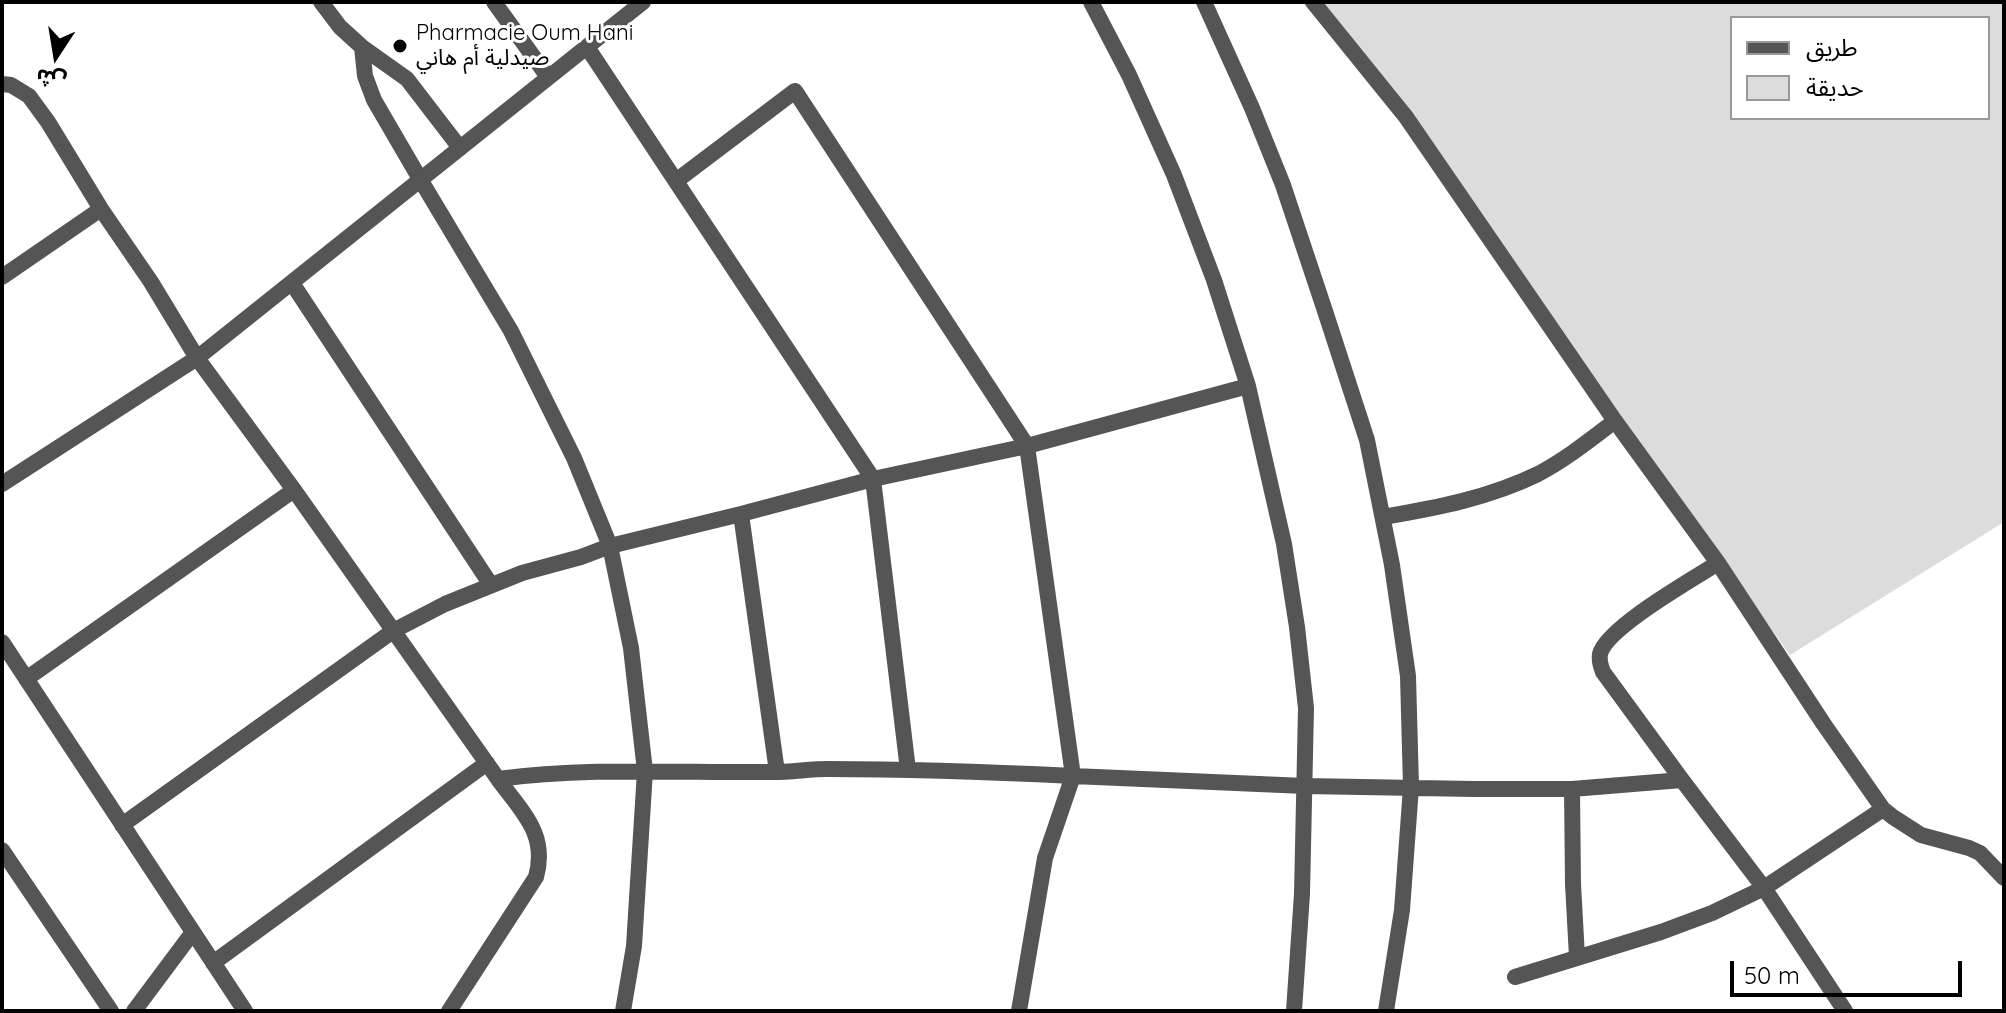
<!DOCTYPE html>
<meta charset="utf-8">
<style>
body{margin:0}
#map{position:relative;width:2006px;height:1013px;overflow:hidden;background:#fff;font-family:Quicksand,"Noto Sans Arabic",sans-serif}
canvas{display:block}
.frame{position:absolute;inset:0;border:4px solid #000;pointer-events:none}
.legend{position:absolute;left:1730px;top:16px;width:260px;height:104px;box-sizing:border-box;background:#fff;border:2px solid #999;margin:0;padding:10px 14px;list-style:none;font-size:24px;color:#000}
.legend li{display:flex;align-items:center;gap:16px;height:40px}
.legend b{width:40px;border:2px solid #999}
.north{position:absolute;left:16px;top:16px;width:80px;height:80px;-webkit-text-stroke:6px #fff;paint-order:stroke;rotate:192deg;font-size:22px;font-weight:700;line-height:32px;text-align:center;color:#000}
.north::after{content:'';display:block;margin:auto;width:28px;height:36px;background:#000;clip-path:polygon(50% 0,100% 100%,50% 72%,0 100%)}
.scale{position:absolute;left:1730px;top:961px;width:232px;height:36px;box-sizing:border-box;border:4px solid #000;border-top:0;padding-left:10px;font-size:24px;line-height:28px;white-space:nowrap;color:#000;-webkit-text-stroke:6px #fff;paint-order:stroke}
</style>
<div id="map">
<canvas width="2006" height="1013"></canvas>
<div class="frame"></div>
<ul class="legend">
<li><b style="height:10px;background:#555"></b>طريق</li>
<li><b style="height:22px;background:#dcdcdc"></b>حديقة</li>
</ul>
<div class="north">ش</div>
<div class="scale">50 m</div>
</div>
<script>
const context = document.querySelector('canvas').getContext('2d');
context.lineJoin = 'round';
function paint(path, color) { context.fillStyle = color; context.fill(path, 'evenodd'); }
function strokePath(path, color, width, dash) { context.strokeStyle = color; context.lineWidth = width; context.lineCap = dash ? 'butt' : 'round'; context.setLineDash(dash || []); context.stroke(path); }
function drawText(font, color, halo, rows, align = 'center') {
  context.font = font + ' Quicksand,"Noto Sans Arabic",sans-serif'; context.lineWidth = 6; context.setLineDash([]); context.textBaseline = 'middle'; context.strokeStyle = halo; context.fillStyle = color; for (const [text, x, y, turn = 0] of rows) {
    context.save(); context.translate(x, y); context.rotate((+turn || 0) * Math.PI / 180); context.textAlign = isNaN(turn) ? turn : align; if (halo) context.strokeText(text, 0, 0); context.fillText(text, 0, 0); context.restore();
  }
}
paint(new Path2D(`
 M1319,2H2004V522L1790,655ZM1732,18H1988V118H1732Z`), '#dcdcdc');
strokePath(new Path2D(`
 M321,2L340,27L362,47L407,79L460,148
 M362,47L365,76L374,100L420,179`), '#555', 16);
strokePath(new Path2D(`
 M494,2L548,77
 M1091,2L1129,75L1174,175L1214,280L1248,386L1284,544L1297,627L1306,708L1302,894L1294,1011
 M1204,2L1252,108L1283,185L1325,311L1367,440L1392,565L1408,676L1411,787L1402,910L1386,1011
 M1313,2L1406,117L1615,421L1718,563L1823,723L1883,809L1893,817L1921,835L1969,848L1980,853L2004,878
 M587,47L873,479L908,770
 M2,84L11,85L29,96L48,122L101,209L151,282L197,358L294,490L498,779C589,767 682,773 773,772C792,772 810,769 828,769C910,769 991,772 1073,776L1045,858L1019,1011
 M420,179L511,331L574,458L610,546L631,648L645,771L634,946L623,1011
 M676,181L795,91L1027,446L1073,776L1305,786L1474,789H1572L1682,780
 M2,277L101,209
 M292,283L491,585
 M2,484L197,358L643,2
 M741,514L777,772
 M1383,517C1436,508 1489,498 1538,474C1565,460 1590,440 1615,421
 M1718,563C1693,579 1606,628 1600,654C1599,660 1601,667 1603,672L1682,780L1764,888L1845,1011
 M2,642L245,1011
 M26,679L294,490
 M1572,789L1573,884L1577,957
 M122,825L393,631L445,604L522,573L581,557L610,546L741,514L873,479L1027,446L1248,386
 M2,850L111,1011
 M213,963L487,763
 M1515,977L1661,932L1712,913L1764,888L1883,809
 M134,1011L193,932
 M449,1011L536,877C548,834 522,812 498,779`), '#555', 16);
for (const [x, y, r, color] of [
 [400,46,8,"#000"]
]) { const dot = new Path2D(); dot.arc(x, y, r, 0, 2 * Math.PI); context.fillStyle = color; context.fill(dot); strokePath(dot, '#fff', 3); }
drawText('22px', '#000', '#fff', [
 ["Pharmacie Oum Hani",416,33],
 ["صيدلية أم هاني",416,58]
], 'left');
</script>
